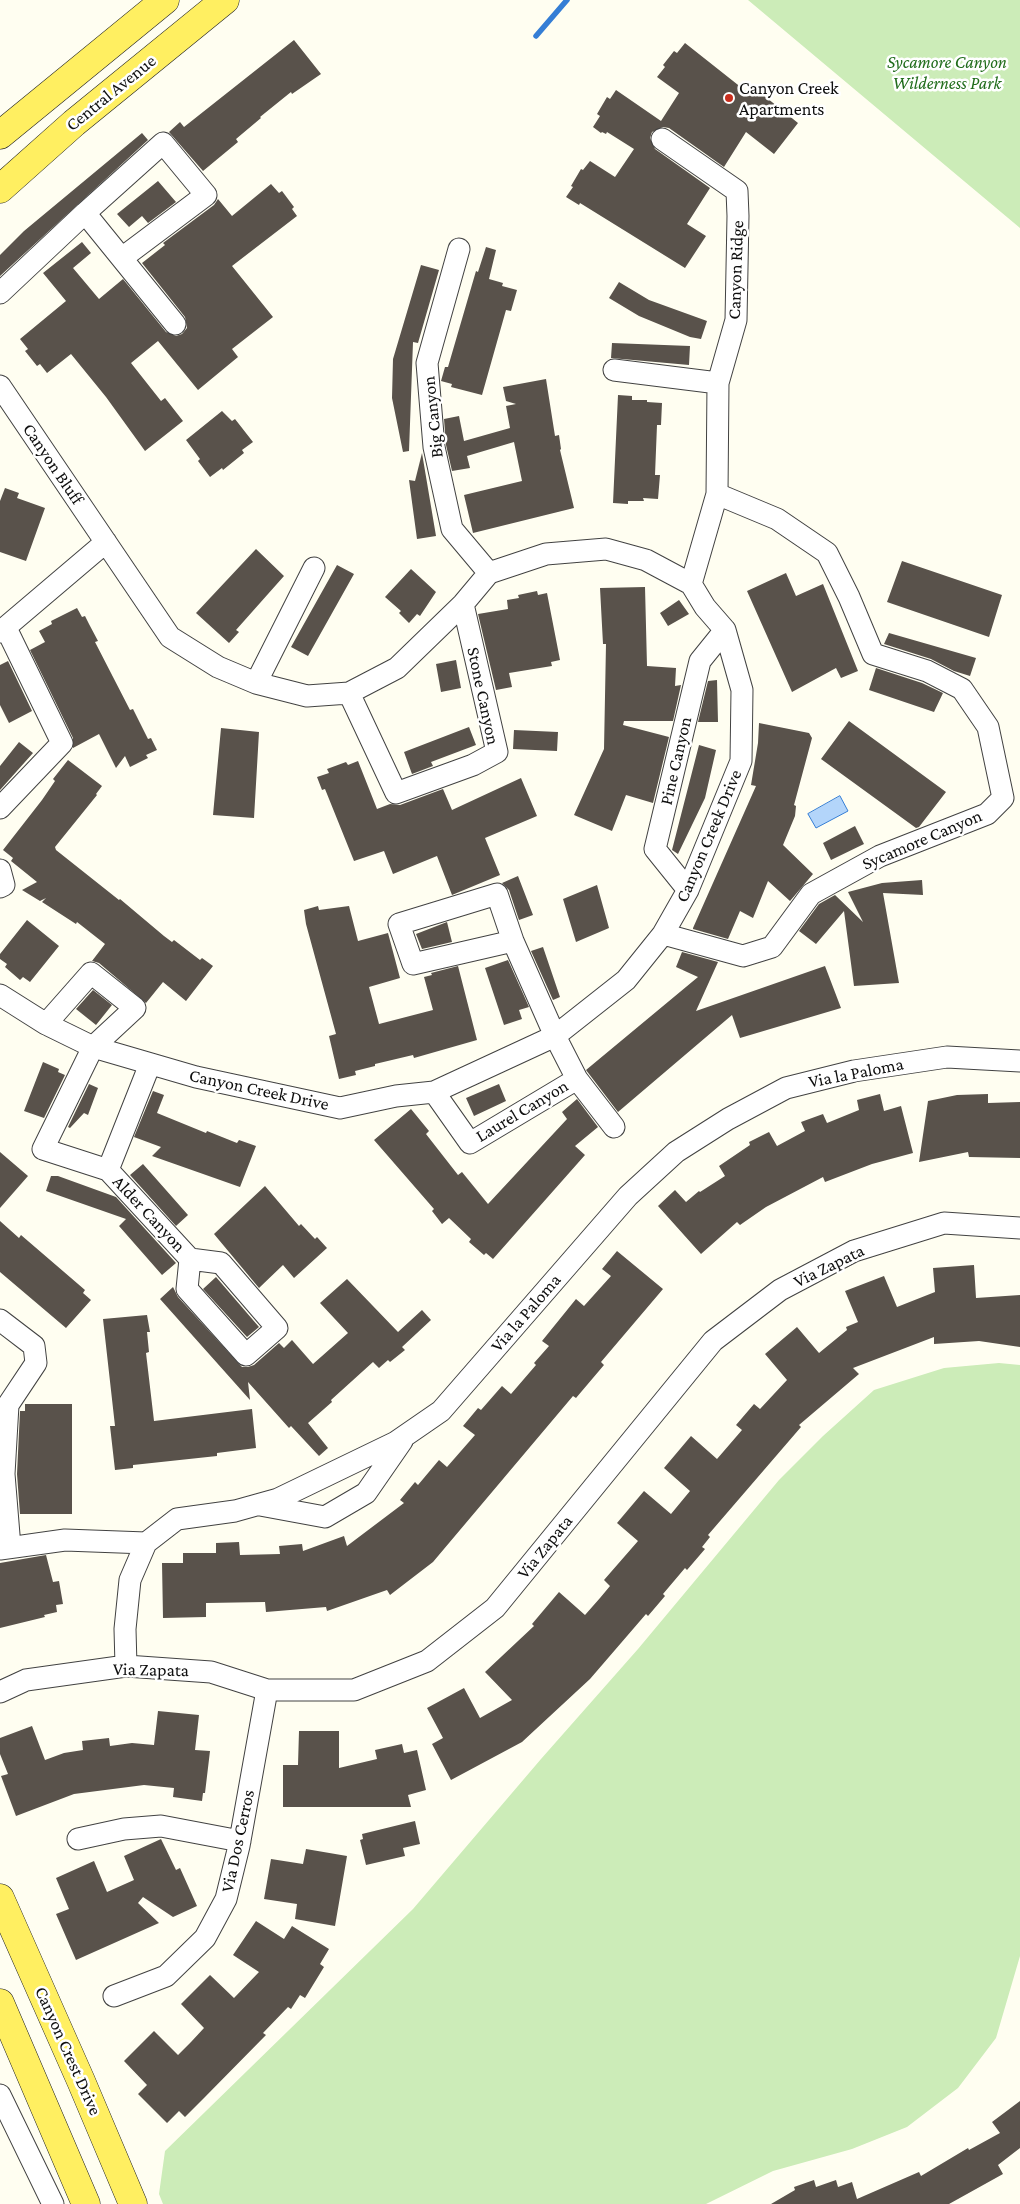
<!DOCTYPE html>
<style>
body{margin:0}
canvas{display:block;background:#fffef1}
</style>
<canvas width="1020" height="2204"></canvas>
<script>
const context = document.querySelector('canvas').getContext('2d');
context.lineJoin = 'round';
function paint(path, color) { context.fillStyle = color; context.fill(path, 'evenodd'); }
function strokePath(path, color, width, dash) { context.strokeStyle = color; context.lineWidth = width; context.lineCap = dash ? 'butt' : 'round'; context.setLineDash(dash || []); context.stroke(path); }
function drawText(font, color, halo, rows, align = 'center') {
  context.font = font + ' "Crimson Pro",serif'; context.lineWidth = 5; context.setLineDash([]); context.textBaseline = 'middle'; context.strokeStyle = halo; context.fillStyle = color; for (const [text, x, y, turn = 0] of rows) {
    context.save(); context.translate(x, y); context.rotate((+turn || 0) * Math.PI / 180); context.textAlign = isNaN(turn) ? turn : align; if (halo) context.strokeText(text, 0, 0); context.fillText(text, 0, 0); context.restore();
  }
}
paint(new Path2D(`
 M748,0H1020V228Z
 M999,1363L1020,1365V1956L996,2038L958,2088L907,2127L852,2149L773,2171L706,2204H163L159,2194L165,2151L413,1909L541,1759L638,1649L779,1480L823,1436L874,1390L944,1368Z`), '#ccecb8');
const water = new Path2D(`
 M840,796L848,811L816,828L808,814Z`);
paint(water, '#b3d5fa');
strokePath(water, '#357ed5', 1);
strokePath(new Path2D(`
 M536,36L567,0`), '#357ed5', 5.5);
paint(new Path2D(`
 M294,40L321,74L292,94L291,92L260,117L261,118L236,139L238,142L203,171L169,132L180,122L184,127Z
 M685,43L752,96L757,90L798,123L774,154L746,132L724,167L669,128L663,127L652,132L650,138L655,149L710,188L687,224L706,236L685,268L580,203L579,205L566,197L573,187L571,186L581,169L583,170L590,161L615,177L634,149L607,132L606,134L602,132L601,133L593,127L600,116L597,114L607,97L610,99L616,90L661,121L679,93L657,77L665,67L663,65L674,51L677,53Z
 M142,133L148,140L0,276V255L24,231Z
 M158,181L176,202L148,223L142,216L129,227L117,214Z
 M271,184L279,193L282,191L294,207L292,209L297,216L232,266L273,317L232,349L238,357L198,390L158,341L131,363L161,401L165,398L183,421L145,451L106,397L71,354L47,373L40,364L37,366L25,351L28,349L20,339L66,301L43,273L82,242L91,253L73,268L99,299L123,279L166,332L176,336L182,334L187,328L185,317L142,263L165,245L163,243L214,205L218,199L232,216Z
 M486,247L496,250L489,279L503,283L502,286L517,290L511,311L506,310L482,395L451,387L452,384L441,381L445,367H448L476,271L478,272Z
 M421,265L439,270L418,343L413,342L409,451L403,452L392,398L393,359Z
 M619,282L649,300L707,321L701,339L690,337L639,316L609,298Z
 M612,343L690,346L689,365L611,358Z
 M546,379L555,436L559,435L561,449L560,450L574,508L473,533L464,495L522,481L514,442L467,456L470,468L452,471L446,445L444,419L459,416L464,441L510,428L506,406L516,404L506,401L503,387Z
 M618,395L632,396V400H647V402L662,403L661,425H657L655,475H660L658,499L643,498L644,501H628V504L613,503Z
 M222,411L232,421L235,419L253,442L242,450L244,453L223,470L222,468L210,477L198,461L200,459L186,440Z
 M422,453L436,536L417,539L409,480L415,481Z
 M5,488L19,493L17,498L45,508L26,561L0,552V501Z
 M256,549L284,576L236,630L239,632L229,643L196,613Z
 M902,561L1002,595L989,637L887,602Z
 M337,565L354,574L308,656L291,647Z
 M411,569L436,592L420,616L417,614L409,623L399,613L401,611L385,597Z
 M786,573L796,596L823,584L858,671L841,678L836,668L792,692L747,591Z
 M645,587L647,666L676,668L675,686L681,685L673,721H624L623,725L669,737L653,803L626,795L612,831L574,815L604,749L606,644H603L600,588Z
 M537,591L538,595L547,593L560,660L551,662L552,666L509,673L512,687L496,690L478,614L508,609L507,600L519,598L518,595Z
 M679,600L689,614L668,626L660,613Z
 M77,608L82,617L85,616L89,624L98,641L95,642L130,710L133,709L148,739L151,738L157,750L146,755L148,758L130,767L125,756L116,768L99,734L73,748V738L30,650L45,642L39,631L52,624L51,621Z
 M889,633L976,658L970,676L954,671L931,659L884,644Z
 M456,660L461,688L441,692L436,664Z
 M8,661L32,711L9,723L0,705V665Z
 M876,668L922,683L943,693L934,712L869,690Z
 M717,680L718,722H698L708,681Z
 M849,721L946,792L919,827L916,828L821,759Z
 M759,723L809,733L812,738L794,805L796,806L795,816L783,845L813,874L790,901L768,881L753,918L740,911L728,939L693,929V928L756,786L751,785L758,743Z
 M469,727L476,745L431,762L433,766L412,774L404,752Z
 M221,728L259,732L254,818L213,815Z
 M514,730L558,732L557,751L513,749Z
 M19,742L33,753L0,790V766Z
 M699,745L716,750L705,798L678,854L672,850Z
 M68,760L102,786L96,794L97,795L55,847L56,850L119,900L120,899L164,936L172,942L174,940L200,960L202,958L213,966L186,1001L163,982L146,1003L99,963L92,961L105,944L77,922L76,924L42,902L46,898L40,901L22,890L37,882L11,861L13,858L3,850L42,800L55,781L53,779Z
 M358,761L377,809L390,804L400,805L443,789L452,810L521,778L537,816L485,838L500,875L452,895L437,856L393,874L384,851L354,861L325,789L322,790L317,777L329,773L327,769L346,762L348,765Z
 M855,826L864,844L831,860L823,843Z
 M518,876L533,915L519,920L509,890L502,883Z
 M922,880L923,895L883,893L899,983L854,986L844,911L816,944L799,931L819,904L835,895L863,922L848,892L882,883Z
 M597,885L609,928L576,942L563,899Z
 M318,906L319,910L349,906L358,941L388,933L400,978L369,987L379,1024L433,1010L424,977L432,975L431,973L458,966L477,1040L414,1058L413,1055L375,1064V1066L355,1071L356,1075L339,1079L329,1036L336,1034L306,924L304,910Z
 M27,920L59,946L30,982L23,977L20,980L5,967L7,964L0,959V954Z
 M447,922L452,942L422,949L416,934Z
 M543,947L560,997L553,1000L531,951Z
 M682,952L718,962L696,1011L825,966L841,1008L740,1038L732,1015L618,1112L586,1070L698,977L676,967Z
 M508,960L529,1007L519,1010L522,1019L504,1025L485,968Z
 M93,990L112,1005L96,1025L76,1009Z
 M43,1062L59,1069L58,1072L65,1075L44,1118L24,1111Z
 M89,1084L98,1088L88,1115L84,1113L70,1128L68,1127Z
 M499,1084L506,1101L474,1116L466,1098Z
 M153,1091L164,1095L157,1113L206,1133L207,1131L237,1143L239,1140L256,1146L240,1187L152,1156L161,1147L134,1137Z
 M880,1094L884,1111L901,1106L913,1153L872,1164L825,1182L823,1177L766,1207L740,1225L737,1222L701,1254L658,1206L675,1190L686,1202L699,1191L700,1192L725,1176L719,1166L750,1145L749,1142L769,1132L777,1146L805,1131L801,1122L823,1114L827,1123L859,1110L857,1100Z
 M988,1094V1103L1020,1102V1158L969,1157L968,1152L919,1162L928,1101L957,1095Z
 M577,1099L598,1127L575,1146L585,1155L493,1259L486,1253L484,1255L469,1242L471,1239L449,1218L442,1224L432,1211L434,1209L374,1140L411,1109L429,1131L426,1134L458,1175L462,1172L488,1204L567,1119L562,1112Z
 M0,1152L28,1176L0,1208Z
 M143,1164L188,1215L176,1226L130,1175Z
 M51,1176H58L116,1197L176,1263L162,1275L119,1226L126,1219L46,1191Z
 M265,1186L299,1226L301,1224L315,1239L317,1237L327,1248L294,1278L283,1265L259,1288L214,1234Z
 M0,1221L19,1238L21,1235L85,1290L83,1293L91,1300L66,1328L0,1272Z
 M617,1251L663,1289L601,1362L604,1365L576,1398L573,1396L433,1562L390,1595L387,1590L327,1611L326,1607L266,1612L265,1602L206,1603V1617L163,1618L162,1563H183V1553H216V1543L239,1542L240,1555L280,1554L279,1546L302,1544L303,1551L344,1536L347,1546L404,1503L400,1500L415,1482L418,1485L439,1460L447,1467L475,1435L463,1426L478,1408L481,1410L502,1386L511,1394L536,1365L534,1363L549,1346L542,1341L576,1299L584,1306L611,1276L602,1269Z
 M974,1265L976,1298L1020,1295V1347L979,1341L934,1344V1337L853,1368L859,1374L799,1425L801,1427L708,1535L710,1537L702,1547L705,1549L687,1570L685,1568L663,1594L665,1596L648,1616L646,1614L590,1679L522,1742L451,1780L432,1744L443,1738L427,1708L464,1688L480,1718L512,1700L485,1672L534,1626L532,1624L559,1592L585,1615L600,1598L610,1586L604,1580L638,1541L617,1523L644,1491L671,1514L690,1491L664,1468L691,1436L717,1459L742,1430L736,1425L754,1404L760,1409L787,1380L765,1354L797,1327L819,1353L847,1330L846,1327L858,1322L845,1291L884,1276L897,1307L935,1292L933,1268Z
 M216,1277L259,1327L247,1337L203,1289Z
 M347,1279L398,1332L422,1310L431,1320L402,1347L405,1350L390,1362L388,1360L379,1368L373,1362L331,1400L332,1402L308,1423L328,1448L319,1456L291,1426L289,1428L248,1382L250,1400L160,1299L173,1287L178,1297L242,1367H248L254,1365L279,1343L284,1348L292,1340L313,1364L348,1333L320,1303Z
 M147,1315L150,1332H147L149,1352L146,1353L154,1421L252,1409L256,1448L217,1453V1456L133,1465V1468L115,1470L110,1426H115L103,1319Z
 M25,1404H72V1514H20L17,1474L20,1411H25Z
 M46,1555L53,1582L59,1581L63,1604L56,1605L57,1612L44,1615L45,1617L0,1628V1563Z
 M158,1711L199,1715L195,1750L210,1751L205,1793H203L202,1801L173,1797L174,1788L144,1785L74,1794L16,1816L1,1776L8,1774L0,1754V1738L32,1726L45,1760L64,1753L83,1750L82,1741L109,1738L110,1746L132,1743L154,1745Z
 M299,1731H339V1768L377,1759L375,1750L402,1744L404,1753L417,1750L426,1790L408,1795L411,1807H283V1765H298Z
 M415,1821L420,1844L403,1848L405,1856L366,1865L360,1840L363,1839L362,1834Z
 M161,1839L176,1870L180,1868L197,1906L173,1917L143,1897L138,1903L159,1923L76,1960L56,1914L69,1909L56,1878L94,1861L107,1892L134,1880L124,1856Z
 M306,1849L347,1856L335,1926L295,1919L297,1904L264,1899L271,1859L303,1864Z
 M256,1921L284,1939L292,1926L329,1949L320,1964L324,1967L305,1998L300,1995L291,2009L288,2007L263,2033L266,2035L204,2098L185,2117L179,2111L167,2123L138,2094L147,2085L124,2061L154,2031L178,2055L191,2042L204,2028L181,2004L210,1975L234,1998L259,1972L233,1955Z
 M1020,2101V2148L998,2165L1003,2174L949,2204H771L795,2190L794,2187L814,2180L816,2187L836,2180L838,2187L852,2182L857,2199L919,2172L921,2176L968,2148L969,2150L1000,2133L992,2122Z`), '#59524b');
const minor = new Path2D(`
 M662,139L737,191L738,216L736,320L718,383L717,494L691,584
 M459,249L427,363L434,447L452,529L489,573
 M122,258L206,195L163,143L85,213L175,324
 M0,293L85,213
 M614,370L718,383
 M0,386L170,637L218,667L256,683L307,696L349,693L397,668L463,604L489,573L546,554L606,549L646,560L691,584L705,607L725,630L742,690L741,761L688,890L663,934L626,980L555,1036L434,1092L396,1096L340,1108L196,1077L93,1047L46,1024L0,995
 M0,632L106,542
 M256,683L314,568
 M349,693L396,793L473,765L497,752L463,604
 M0,808L62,743L6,628
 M0,870L4,885L0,887
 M688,890L655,849L700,661L725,630
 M497,894L513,941L413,964L399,924Z
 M663,934L743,956L772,947L811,894L880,856L987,814L1003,798L988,727L962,689L927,671L873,654L849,597L827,553L777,519L717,494
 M513,941L555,1036L577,1079L614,1127
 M46,1024L91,973L135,1008L93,1047L43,1149L108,1170L190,1259
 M434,1092L470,1143L577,1079
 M108,1170L150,1064
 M190,1259L221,1263L277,1328L246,1355L187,1289Z
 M0,1320L34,1346L36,1363L8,1405L4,1474L10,1547
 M260,1505L325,1517L366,1493L402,1441
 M0,1549L65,1540L146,1543
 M126,1666L125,1629L130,1580L146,1543L177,1519L235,1511L278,1499L396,1442L441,1411L628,1196L676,1152L728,1119L786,1088L854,1071L947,1057L1020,1061
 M0,1692L26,1680L126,1666L211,1672L267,1690H354L427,1661L495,1608L713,1341L780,1290L854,1251L944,1223L1020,1228
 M78,1839L124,1829L161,1826L240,1841
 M114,1996L166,1976L205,1938L226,1899L239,1846L267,1690
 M0,2095L53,2204`);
const major = new Path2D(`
 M0,135L165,0
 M0,189L74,123L225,0
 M0,1898L81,2081L133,2204
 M0,2003L86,2204`);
strokePath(minor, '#424242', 23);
strokePath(major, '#202020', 29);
strokePath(minor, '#fff', 21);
strokePath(major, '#ffef61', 28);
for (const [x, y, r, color] of [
 [729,98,5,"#c82e1e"]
]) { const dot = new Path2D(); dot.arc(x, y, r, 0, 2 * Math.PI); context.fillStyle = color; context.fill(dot); strokePath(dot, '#fff', 2); }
drawText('italic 18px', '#206c1b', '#fff', [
 ["Sycamore Canyon",947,62],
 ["Wilderness Park",947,83]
]);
drawText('18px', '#0f0f0f', '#fff', [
 ["Canyon Creek",739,88],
 ["Apartments",739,109]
], 'left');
drawText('18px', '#0f0f0f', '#fff', [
 ["Central Avenue",111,93,-39],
 ["Canyon Ridge",736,270,-88],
 ["Big Canyon",433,417,-96],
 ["Canyon Bluff",53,464,56],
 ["Stone Canyon",483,696,78],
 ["Pine Canyon",676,761,-77],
 ["Canyon Creek Drive",709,836,-67],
 ["Sycamore Canyon",922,840,-23],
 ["Via la Paloma",856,1073,-11],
 ["Canyon Creek Drive",259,1090,12],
 ["Laurel Canyon",522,1111,-31],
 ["Alder Canyon",149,1214,47],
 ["Via Zapata",829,1266,-26],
 ["Via la Paloma",526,1313,-49],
 ["Via Zapata",545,1547,-51],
 ["Via Zapata",151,1670,1],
 ["Via Dos Cerros",238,1841,-78],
 ["Canyon Crest Drive",68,2051,66]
]);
</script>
